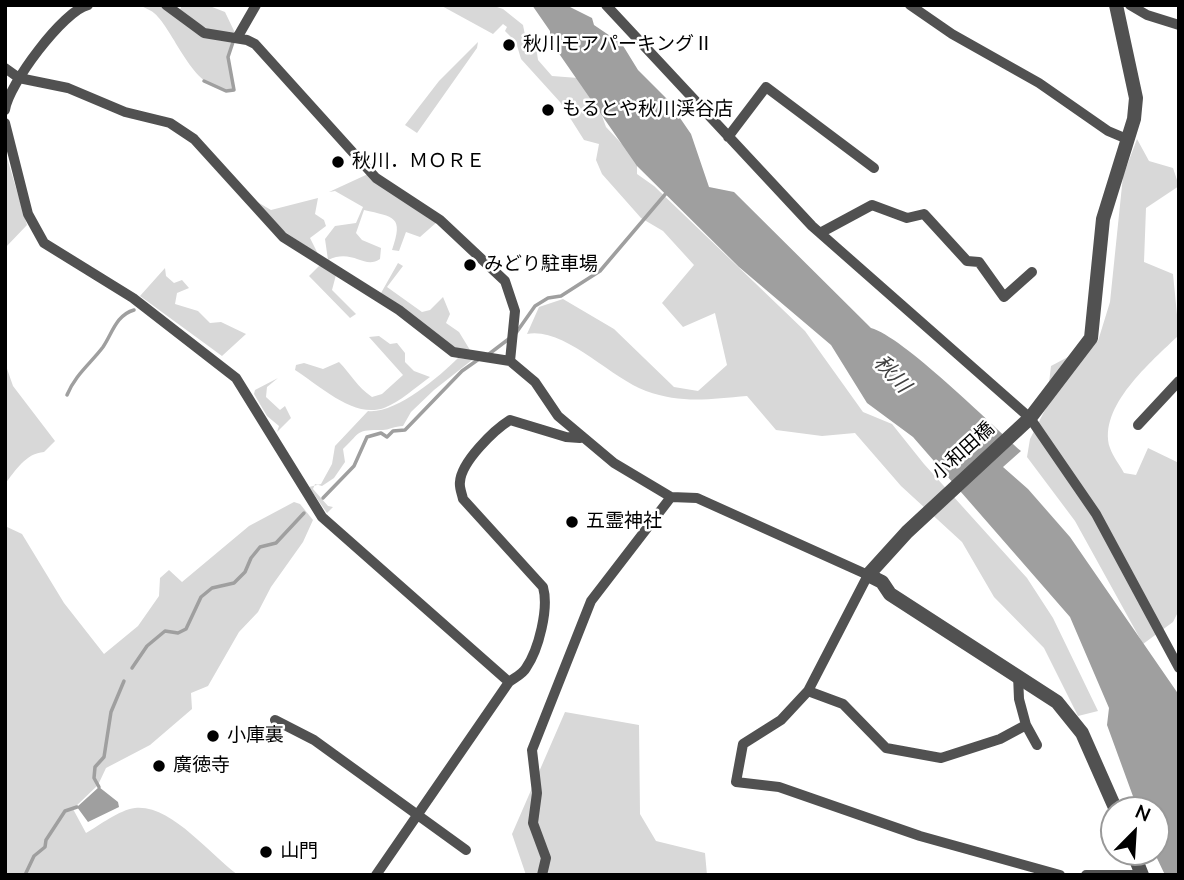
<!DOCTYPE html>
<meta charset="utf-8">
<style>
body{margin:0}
#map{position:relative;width:1184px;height:880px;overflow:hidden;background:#fff;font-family:"Nunito Sans",sans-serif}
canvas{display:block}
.frame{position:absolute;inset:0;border:7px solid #000;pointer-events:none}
.north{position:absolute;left:1100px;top:796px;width:70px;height:70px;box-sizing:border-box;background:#fff;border:2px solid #999;border-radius:50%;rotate:24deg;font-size:19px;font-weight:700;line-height:28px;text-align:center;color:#000}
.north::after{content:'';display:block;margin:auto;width:24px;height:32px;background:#000;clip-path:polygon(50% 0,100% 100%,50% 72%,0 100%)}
</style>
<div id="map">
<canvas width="1184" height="880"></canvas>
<div class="frame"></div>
<div class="north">N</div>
</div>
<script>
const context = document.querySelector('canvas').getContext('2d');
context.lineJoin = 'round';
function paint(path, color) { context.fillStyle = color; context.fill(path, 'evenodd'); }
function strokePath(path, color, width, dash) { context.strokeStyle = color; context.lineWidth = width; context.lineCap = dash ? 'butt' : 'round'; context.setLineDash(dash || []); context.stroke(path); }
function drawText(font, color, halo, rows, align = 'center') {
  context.font = font + ' "Nunito Sans","Noto Sans JP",sans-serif'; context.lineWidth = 5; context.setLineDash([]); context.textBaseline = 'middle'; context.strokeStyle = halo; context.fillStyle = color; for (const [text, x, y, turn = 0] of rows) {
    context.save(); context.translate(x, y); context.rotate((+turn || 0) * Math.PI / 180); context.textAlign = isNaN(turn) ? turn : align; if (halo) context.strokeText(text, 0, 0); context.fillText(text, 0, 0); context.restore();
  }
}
paint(new Path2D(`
 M140,5H160L196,31L233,41L228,58L233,90C195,94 178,39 158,17C154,11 146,9 140,5Z
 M182,5H207L225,12L236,35L216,34L179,12Z
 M440,5H491L503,9L523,25L525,35L536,46L538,60L552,76L578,78L598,105L606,127L637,160V174L654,186L805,331L863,412L892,424L924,464L1027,578L1053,618L1098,711L1078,716L1044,648L994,597L962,542L901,486L855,433L822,436L776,430L747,396C710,399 682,404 646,391C610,378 565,327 527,334L539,307L563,299L614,329L674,387L698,391L727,365L715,313L683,327L662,303L694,265L663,231L641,218L602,174L596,160L599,144L584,140L560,102L521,59L516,42L505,31L507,27L503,24L493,34Z
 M478,42L477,48L417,133L405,125L439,81Z
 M1137,139L1149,161L1173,168L1179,186L1146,208L1144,262L1173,274L1179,335C1152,361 1097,407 1110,448C1113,457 1120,465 1124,473L1136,475L1148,448L1179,463V610L1173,622L1143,644L1075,521L1027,457L1030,439L1046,408L1051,366L1098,341L1110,302L1123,176Z
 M5,151L27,225L5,248Z
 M368,174L437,222L420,237L406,232L399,251L392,250C404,216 394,217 364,210L356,233L362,240L381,248L380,259C364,270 353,248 328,260L325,239L335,226L356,223L363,207L335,191L329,192Z
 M318,198L315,214L324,220L326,226L310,238L318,254L279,228L254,200L271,210Z
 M398,263L403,266L387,287L422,312L430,310L443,297L450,314L446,323L459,332L470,350L454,348L381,293Z
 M320,265L336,275L332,290L356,314L350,318L309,276Z
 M165,268L166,276L174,283L182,280L189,288L177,293L175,304L198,311L210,323L221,322L246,334L222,356L140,296Z
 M379,336L390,344L397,343L405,353V362L414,371L430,377C416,387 400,402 384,408C353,419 318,384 295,370L296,365L304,363L323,369L339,362C351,374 357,387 372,397L382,394L403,375L369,337Z
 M458,358L472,360L434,390L411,412L403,426C395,426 388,430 383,430C355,430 362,431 343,449L345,462L334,478L322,486L315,484L313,489L328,506L333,507L327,513L309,487L321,484L332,464L335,446L368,411C395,414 438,378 458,358Z
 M5,363L13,386L55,441L44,452C26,453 15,471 5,484Z
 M278,378L267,387L266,397L280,410L285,406L291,418L277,432L279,426L267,416L254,394L255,390Z
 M294,502L300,504L313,520L303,542L271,587L258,612L239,632L208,686L191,693L192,709L150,745L106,768L98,785L73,809L86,833C100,825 119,810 135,808C171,804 210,855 238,875H5V526L22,534L64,603L104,654L138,626L159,596L160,578L169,570L182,582L249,526Z
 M565,712L639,725L640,814L656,841L705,853L707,875H526L512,834Z`), '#d8d8d8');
paint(new Path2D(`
 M532,5H566L592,18L594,25L622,44L638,70L667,99L691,134L709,187L734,192L871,328C902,336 992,425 1021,451L1003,467L1028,489L1070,537L1179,695V875H1165L1154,852L1156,810H1138L1107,725L1109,708L1070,617L913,437L867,403L831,345L739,267L637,166L560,55L550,40V31Z
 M99,787L118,802L119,807L88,822L77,807Z`), '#9f9f9f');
strokePath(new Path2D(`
 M204,81L226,91L234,90L228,57L233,42
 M516,333L535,306L548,298L561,296L600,271L668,191
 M489,354L510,338
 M67,395C75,375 91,363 103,347C112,334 116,315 134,310
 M323,498L354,466L367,437L381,433L387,437L393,431L405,430L462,371L479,359
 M132,668L147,646L165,631L178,633L186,629L201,597L212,588L234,583L245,572L251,558L260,547L276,543L304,513
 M99,787L94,778L95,767L104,757L111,712L124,681
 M25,875L34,856L45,847L46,840L65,811L77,807`), '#9f9f9f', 3.5);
strokePath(new Path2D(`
 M166,5L204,33L247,40L255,44L376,178L440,220L505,281L515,311L510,361
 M606,5L812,226L1030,418L1096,514L1179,668
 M910,5L952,34L1039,83L1108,131L1127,139
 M1130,5L1147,15L1179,25
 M237,38L256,5
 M5,68L19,78L68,88L125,112L170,123L194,139L283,237L399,310L453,352L510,361L535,382L558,416L614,463L671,497L697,498L868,575L808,691L781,720L743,744L736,782L779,787L920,836L1060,875
 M5,110C8,85 64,10 88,5
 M5,123L28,214L44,243L133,298L236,378L322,517L509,682
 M728,137L766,87L874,168
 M820,233L872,205L907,218L924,214L967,261L979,262L1004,297L1032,272
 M1138,425L1179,381
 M808,691L843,704L886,748L941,758L1000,739L1026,725L1019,699L1018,675
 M275,720L314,740L466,850
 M1026,725L1037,745
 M376,875L509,682C514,678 523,674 526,668C539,649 549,608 543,587L463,499C462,494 459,487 460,482C461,462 494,430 510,420L566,437L580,438
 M542,875L546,858L533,823L537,793L532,750L591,601L671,497
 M1086,875H1142`), '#515151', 10);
strokePath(new Path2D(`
 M1116,810L1082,733L1057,702L890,594L882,582L868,575L907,532L1030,418L1091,338L1103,219L1134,119L1136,98L1116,5
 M1133,852L1142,875`), '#515151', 14);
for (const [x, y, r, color] of [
 [509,45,7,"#000"],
 [548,110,7,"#000"],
 [338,162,7,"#000"],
 [470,265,7,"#000"],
 [572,522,7,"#000"],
 [213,736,7,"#000"],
 [159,766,7,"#000"],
 [266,852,7,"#000"]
]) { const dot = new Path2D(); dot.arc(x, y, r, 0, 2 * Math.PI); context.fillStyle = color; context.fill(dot); strokePath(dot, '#fff', 2.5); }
drawText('19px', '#000', '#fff', [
 ["秋川モアパーキングⅡ",523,45],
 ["もるとや秋川渓谷店",562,110],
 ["秋川．ＭＯＲＥ",352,162],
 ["みどり駐車場",484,265],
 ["五霊神社",586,522],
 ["小庫裏",227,736],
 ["廣徳寺",173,766],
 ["山門",280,852]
], 'left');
drawText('19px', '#000', '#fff', [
 ["小和田橋",964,452,-42]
]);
drawText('italic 21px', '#404040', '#fff', [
 ["秋川",891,375,47]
]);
</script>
